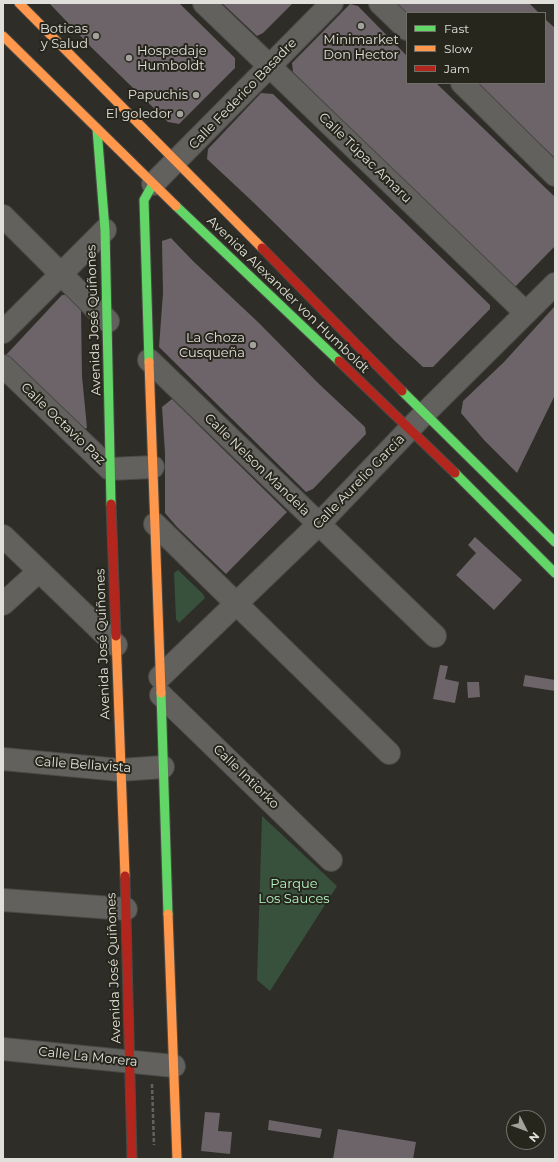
<!DOCTYPE html>
<meta charset="utf-8">
<style>
body{margin:0}
#map{position:relative;width:558px;height:1162px;overflow:hidden;background:#2e2d28;font-family:Montserrat,sans-serif}
canvas{display:block}
.frame{position:absolute;inset:0;border:4px solid #e0dfd9;pointer-events:none}
.legend{position:absolute;left:406px;top:12px;width:140px;height:72px;box-sizing:border-box;background:#27261c;border:1px solid #717068;margin:0;padding:5px 7px;list-style:none;font-size:12px;color:#e0dfd9}
.legend li{display:flex;align-items:center;gap:8px;height:20px}
.legend b{width:20px;border:1px solid #717068}
.north{position:absolute;left:506px;top:1110px;width:40px;height:40px;box-sizing:border-box;background:#27261c;border:1px solid #717068;border-radius:50%;rotate:132deg;font-size:11px;font-weight:700;line-height:16px;text-align:center;color:#e0dfd9}
.north::after{content:'';display:block;margin:auto;width:14px;height:18px;background:#a2a19b;clip-path:polygon(50% 0,100% 100%,50% 72%,0 100%)}
</style>
<div id="map">
<canvas width="558" height="1162"></canvas>
<div class="frame"></div>
<ul class="legend">
<li><b style="height:5px;background:#63d668"></b>Fast</li>
<li><b style="height:5px;background:#ff974d"></b>Slow</li>
<li><b style="height:5px;background:#b3261e"></b>Jam</li>
</ul>
<div class="north">N</div>
</div>
<script>
const context = document.querySelector('canvas').getContext('2d');
context.lineJoin = 'round';
function paint(path, color) { context.fillStyle = color; context.fill(path, 'evenodd'); }
function strokePath(path, color, width, dash) { context.strokeStyle = color; context.lineWidth = width; context.lineCap = dash ? 'butt' : 'round'; context.setLineDash(dash || []); context.stroke(path); }
function drawText(font, color, halo, rows, align = 'center') {
  context.font = font + ' Montserrat,sans-serif'; context.lineWidth = 4; context.setLineDash([]); context.textBaseline = 'middle'; context.strokeStyle = halo; context.fillStyle = color; for (const [text, x, y, turn = 0] of rows) {
    context.save(); context.translate(x, y); context.rotate((+turn || 0) * Math.PI / 180); context.textAlign = isNaN(turn) ? turn : align; if (halo) context.strokeText(text, 0, 0); context.fillText(text, 0, 0); context.restore();
  }
}
paint(new Path2D(`
 M178,570L203,594L205,598L179,623L176,619L174,573Z
 M262,816L337,886L270,991L257,980Z`), '#37513d');
paint(new Path2D(`
 M49,3H179L235,58V68L179,124L168,122L92,48Z
 M222,3H293L263,33L257,36Z
 M394,3H529L539,13H407V15Z
 M350,4L358,6L407,56V83H436L555,197V246L515,287L386,163L293,72L292,63Z
 M545,19L555,28V158L476,83H545Z
 M261,93L273,94L490,305V309L433,367H423L396,342L253,202L207,159L208,149Z
 M171,238L193,261L259,323L319,384L365,427L366,434L313,489L306,492L159,347L163,293L162,241Z
 M62,295H68L81,307L82,376L87,428L81,430L5,356Z
 M555,306V395L517,473L484,440L461,413L463,401L504,362Z
 M172,399L287,512L226,574L177,527L165,513V453L162,407Z
 M475,537L522,580L494,610L456,575L476,553L468,545Z
 M440,665L448,666L445,679L459,682L455,703L433,699Z
 M525,675L555,680V691L523,686Z
 M467,682H479L480,697L468,698Z
 M205,1112L220,1113L218,1131L232,1132L230,1154L201,1151Z
 M269,1120L322,1129L320,1138L268,1130Z
 M338,1129L416,1142L413,1159H333Z`), '#6c6468');
const street = new Path2D(`
 M204,3L525,312
 M380,3L407,29
 M462,83L555,175
 M153,184L332,3
 M3,216L108,321
 M3,332L105,230
 M149,360L435,636
 M3,366L110,469L153,467
 M155,524L389,753
 M3,536L116,645
 M3,604L39,571
 M160,677L319,524L424,414L555,284
 M161,695L331,860
 M3,759L120,770L163,767
 M3,900L126,909
 M3,1049L174,1066`);
const fast = new Path2D(`
 M97,129L105,230L111,504
 M176,206L339,361
 M149,362L144,200L153,184
 M402,391L555,542
 M455,473L555,573
 M161,693L168,914`);
const slow = new Path2D(`
 M19,3L262,248
 M3,36L176,206
 M149,362L161,693
 M116,636L125,876
 M168,914L177,1159`);
const jam = new Path2D(`
 M262,248L402,391
 M339,361L455,473
 M111,504L116,636
 M125,876L132,1159`);
strokePath(street, '#4a4a46', 24);
strokePath(fast, '#4a4a46', 11);
strokePath(slow, '#4a4a46', 11);
strokePath(jam, '#4a4a46', 11);
strokePath(new Path2D(`
 M152,1084L154,1145`), '#62625e', 2.5, [4, 2]);
strokePath(street, '#62615d', 22);
strokePath(fast, '#63d668', 9);
strokePath(slow, '#ff974d', 9);
strokePath(jam, '#b3261e', 9);
for (const [x, y, r, color] of [
 [361,26,4,"#a2a19b"],
 [96,36,4,"#a2a19b"],
 [129,58,4,"#a2a19b"],
 [196,95,4,"#a2a19b"],
 [180,114,4,"#a2a19b"],
 [253,345,4,"#a2a19b"]
]) { const dot = new Path2D(); dot.arc(x, y, r, 0, 2 * Math.PI); context.fillStyle = color; context.fill(dot); strokePath(dot, '#27261c', 1.5); }
drawText('13px', '#e0dfd9', '#27261c', [
 ["Boticas",88,29],
 ["y Salud",88,44],
 ["Minimarket",361,40,"center"],
 ["Don Hector",361,55,"center"],
 ["Hospedaje",137,51,"left"],
 ["Humboldt",137,66,"left"],
 ["Papuchis",188,95],
 ["El goledor",172,114],
 ["La Choza",245,338],
 ["Cusqueña",245,353]
], 'right');
drawText('13px', '#e0dfd9', '#27261c', [
 ["Calle Federico Basadre",243,94,-46],
 ["Calle Túpac Amaru",365,158,44],
 ["Avenida Alexander von Humboldt",288,295,44],
 ["Avenida José Quiñones",94,320,-92],
 ["Calle Octavio Paz",63,424,44],
 ["Calle Nelson Mandela",257,465,44],
 ["Calle Aurelio García",359,482,-46],
 ["Avenida José Quiñones",103,644,-92],
 ["Calle Bellavista",83,765,4],
 ["Calle Intiorko",246,777,44],
 ["Avenida José Quiñones",114,968,-92],
 ["Calle La Morera",88,1057,6]
]);
drawText('13px', '#b3f5c3', '#27261c', [
 ["Parque",294,884],
 ["Los Sauces",294,899]
]);
</script>
